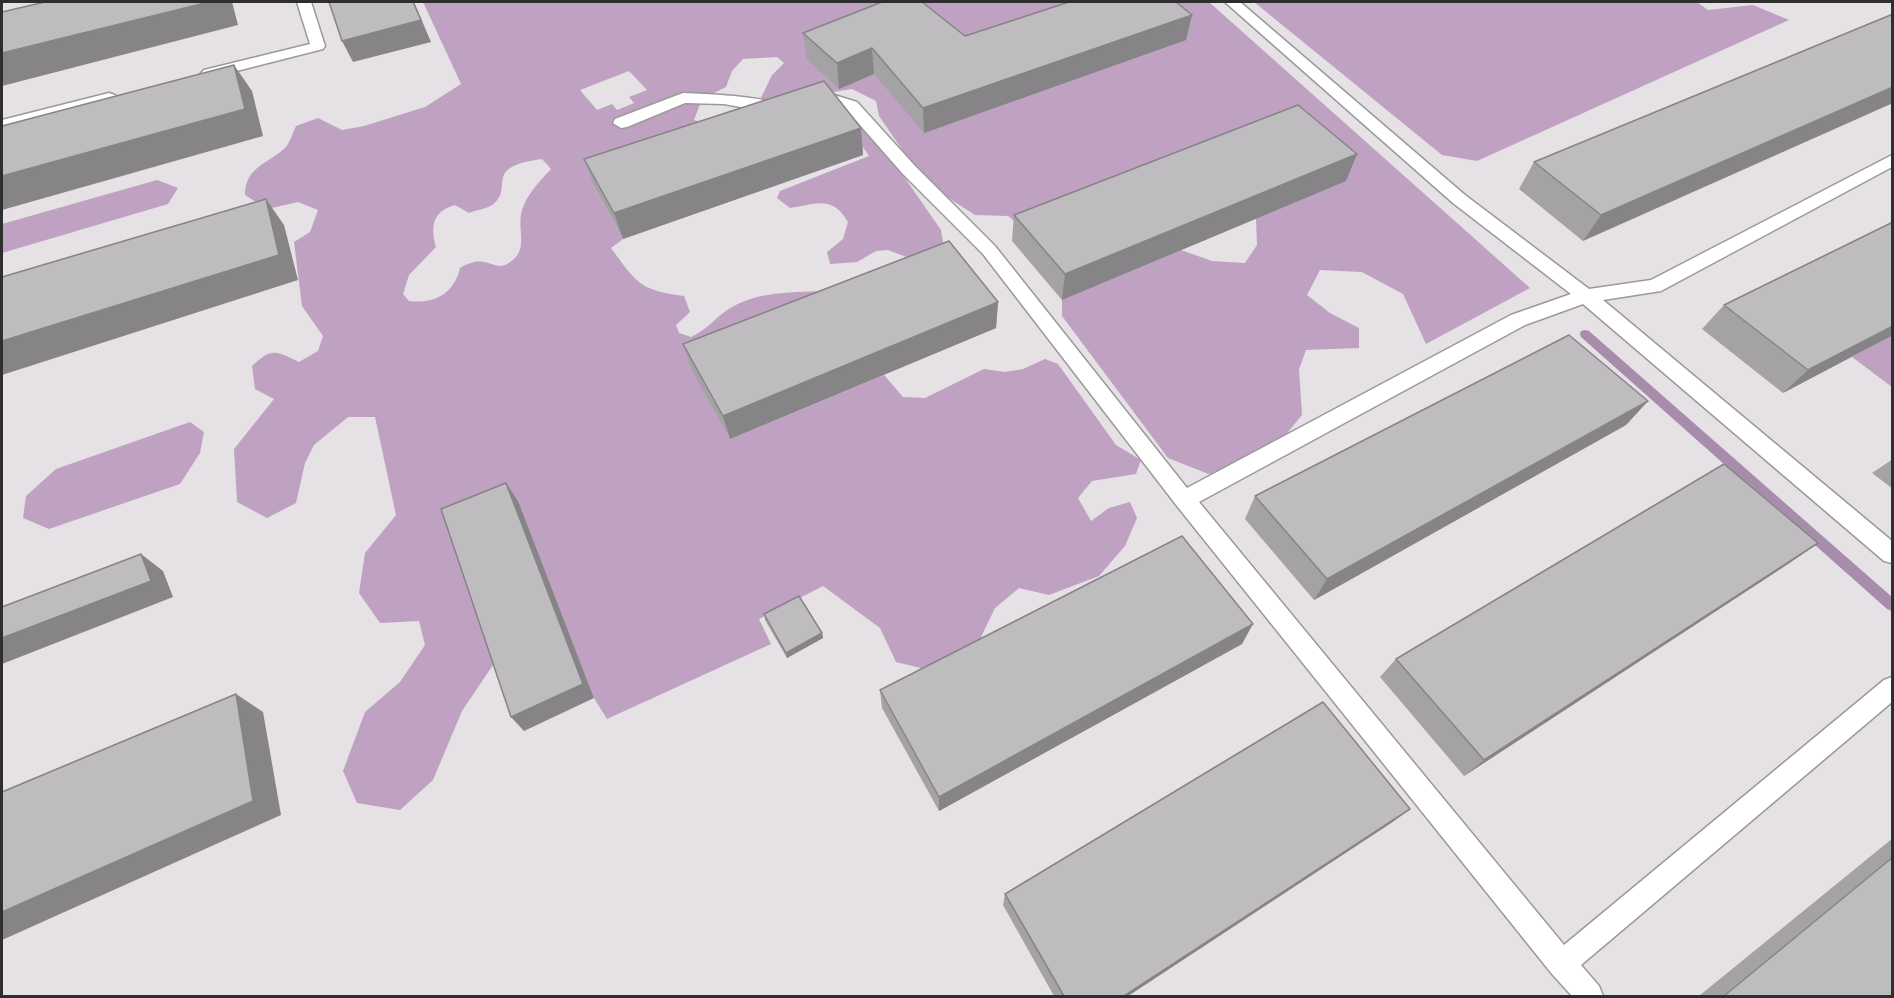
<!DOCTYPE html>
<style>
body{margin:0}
#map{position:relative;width:1894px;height:998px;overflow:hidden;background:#e5e1e5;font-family:"DM Sans",sans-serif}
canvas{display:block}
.frame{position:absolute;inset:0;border:3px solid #2f2e2f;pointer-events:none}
</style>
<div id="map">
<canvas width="1894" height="998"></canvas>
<div class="frame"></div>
</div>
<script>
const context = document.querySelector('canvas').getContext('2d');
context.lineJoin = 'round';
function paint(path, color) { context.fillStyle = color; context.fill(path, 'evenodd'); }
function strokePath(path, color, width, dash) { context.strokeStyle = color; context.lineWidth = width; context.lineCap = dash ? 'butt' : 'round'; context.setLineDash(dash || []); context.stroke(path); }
paint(new Path2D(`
 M423,2H1209L1530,288L1426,344L1403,294L1362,272L1320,270L1307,295L1330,313L1359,328V348L1306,350L1299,369L1302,415L1284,437L1216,477L1168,458L1062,316V300L1181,250L1212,261L1245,263L1257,245L1256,218L1031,234L1008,216L975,215L925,183L879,116L876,101L852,89L758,104L772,75L784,63L777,57L743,59L732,71L726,87L702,99L694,120L704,123L594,186L623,239L611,248C637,283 639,290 684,296L690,312L676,325L679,333L691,337C710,328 716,316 732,307C761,291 789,293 822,291L692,368L730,439L884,375L903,397L925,398L984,369L1005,372L1023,369L1045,359L1058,364L1116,445L1141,460L1136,474L1092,481L1078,498L1091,521L1109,508L1130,502L1137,518L1125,546L1099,576L1049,595L1019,588L995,608L972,656L933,671L896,662L880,628L823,586L759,619L771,644L607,719L594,698L517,501L499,656L462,711L433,780L400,810L357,803L343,771L365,712L400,682L425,645L419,621L380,623L359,593L365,553L396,515L375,417H348L314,445L305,463L296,503L267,518L237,502L234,449L274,399L255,389L252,366C272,347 276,351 299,362L318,351L323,336L302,306L294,242L310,232L318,210L298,202L267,209L245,195C245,166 269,164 286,147C290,142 293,132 296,126L318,118L342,130L364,126L425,107L461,84ZM629,71L647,90L629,97L634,103L617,110L612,104L597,110L580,90ZM542,159L551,169C540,181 527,194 522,210C516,230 531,251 507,264C493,272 487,252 460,268C454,294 434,304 409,301L403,294L409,275L436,247C430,226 433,211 455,205L469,213C476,210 486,209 492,205C516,188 480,167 542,159Z
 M1254,2H1697L1708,10L1753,5L1789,20L1477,161L1442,155Z
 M866,122L941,230L944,249L909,258L888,250L876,251L857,262L830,264L827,252L843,239L848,222C832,195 816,204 790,208L777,198L780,191L869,156L850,128Z
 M157,180L178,188L168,204L2,253V224Z
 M1892,335V387L1852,357Z
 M190,422L204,432L200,453L180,484L49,529L23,518L26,496L56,469Z`), '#bfa2c1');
paint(new Path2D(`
 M1585,330L1589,331L1892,597V611L1887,609L1581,337L1580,334L1581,331Z`), '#a88cab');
const lane = new Path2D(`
 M297,2H311L325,46L323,49L209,78L204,76L201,73L204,70L310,44Z
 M1225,2H1240L1465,195L1589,289L1651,280L1892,155V167L1661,291L1603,300L1892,541V563L1884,561L1583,304L1525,325L1199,502L1564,945L1884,680L1892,677V702L1581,965L1599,986L1603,996H1572L1552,974L1177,506L983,254L903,174L845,108L831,104L813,108L805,103L807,100L831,94L857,102L915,166L995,246L1187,488L1511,315L1571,294L1453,203Z
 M109,93L115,95L117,98L115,101L2,130V120Z
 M683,93C702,94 777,96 787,109L779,114L724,104L685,103L627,127L621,128L613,123L615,119Z`);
strokePath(lane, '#9c999c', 3);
paint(lane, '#fff');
paint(new Path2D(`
 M1893,14L1583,241L1519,189L1534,162Z
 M1192,15L1186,40L924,133L874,74L839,89L807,59L803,33L965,36Z
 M861,128L863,155L623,239L594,186L584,159Z
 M1357,154L1346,181L1062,300L1012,241L1014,215Z
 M998,302L996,328L730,439L691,369L683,344Z
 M1724,305L1893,335L1783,393L1702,329Z
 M1648,401L1626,425L1314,600L1245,519L1255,496Z
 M1893,459V489L1872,473Z
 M1818,543L1788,564L1464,776L1380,677L1396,659Z
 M764,614L822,633L823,638L787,658L765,620Z
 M1242,644L939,811L882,708L880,690Z
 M1410,809L1391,823L1128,996H1054L1003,905L1005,894Z
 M1893,838V996H1699Z`), '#a4a2a4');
paint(new Path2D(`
 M209,2H232L238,25L2,86V53Z
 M413,2H414L431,42L353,62L342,41Z
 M1192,15L1186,40L924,133L923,108Z
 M872,48L874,74L839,89L837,63Z
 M234,65L252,91L263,136L2,210V176Z
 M1893,87V103L1583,241L1601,215Z
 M861,128L863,155L623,239L614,213Z
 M1357,154L1346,181L1062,300L1065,274Z
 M266,199L284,225L298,280L2,375V341Z
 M998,302L996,328L730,439L723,416Z
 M1893,326V335L1783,393L1808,370Z
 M1648,401L1626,425L1314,600L1327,579Z
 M506,483L518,501L594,698L524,731L511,717Z
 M1818,543L1788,564L1464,776L1484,760Z
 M141,554L163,571L173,597L2,664V638Z
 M1253,624L1242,644L939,811V797Z
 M822,633L823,638L787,658L786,653Z
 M236,694L263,712L281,815L2,940V912Z
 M1410,809L1391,823L1128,996H1124Z`), '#868486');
const building = new Path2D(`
 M45,2H209L2,53V12Z
 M329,2H413L421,20L342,41Z
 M882,2H922L965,36L1069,2H1176L1192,15L923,108L872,48L837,63L803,33Z
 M1893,14V87L1601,215L1534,162Z
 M234,65L245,109L2,176V126Z
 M824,81L861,128L614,213L584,159Z
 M1298,105L1357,154L1065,274L1014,215Z
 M266,199L279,255L2,341V277Z
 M1893,222V326L1808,370L1724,305Z
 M949,241L998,302L723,416L683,344Z
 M1569,335L1648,401L1327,579L1255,496Z
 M1724,464L1818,543L1484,760L1396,659Z
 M506,483L583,684L511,717L441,509Z
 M1182,536L1253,624L939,797L880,690Z
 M141,554L151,581L2,638V607Z
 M799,596L822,633L786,653L764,614Z
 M236,694L253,801L2,912V792Z
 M1323,702L1410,809L1124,996H1064L1005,894Z
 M1893,857V996H1724Z`);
paint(building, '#bfbcbf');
strokePath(building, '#868486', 1.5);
</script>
